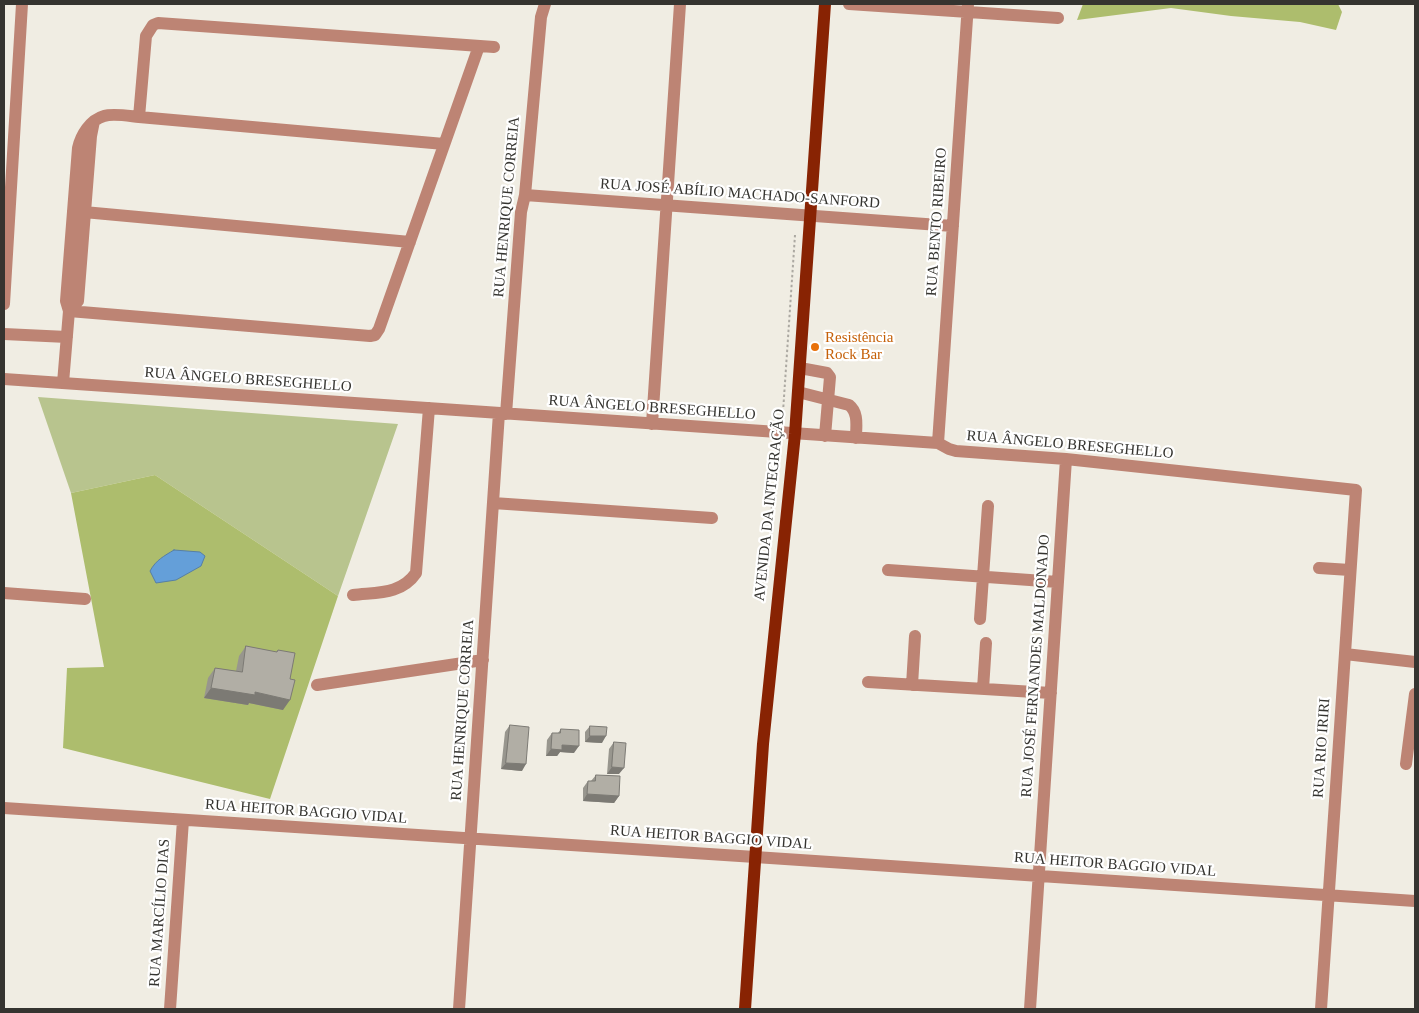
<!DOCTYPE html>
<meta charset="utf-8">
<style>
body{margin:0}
#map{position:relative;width:1419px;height:1013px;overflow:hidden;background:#f0ede3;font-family:Georgia,serif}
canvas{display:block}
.frame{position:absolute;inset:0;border:5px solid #353430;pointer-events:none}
</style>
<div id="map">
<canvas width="1419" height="1013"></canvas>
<div class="frame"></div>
</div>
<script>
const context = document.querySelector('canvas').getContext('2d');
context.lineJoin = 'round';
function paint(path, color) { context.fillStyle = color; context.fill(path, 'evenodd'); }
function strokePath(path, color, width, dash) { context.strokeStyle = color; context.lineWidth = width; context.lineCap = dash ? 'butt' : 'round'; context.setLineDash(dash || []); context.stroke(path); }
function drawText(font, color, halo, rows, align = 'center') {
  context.font = font + ' Georgia,serif'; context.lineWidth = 4.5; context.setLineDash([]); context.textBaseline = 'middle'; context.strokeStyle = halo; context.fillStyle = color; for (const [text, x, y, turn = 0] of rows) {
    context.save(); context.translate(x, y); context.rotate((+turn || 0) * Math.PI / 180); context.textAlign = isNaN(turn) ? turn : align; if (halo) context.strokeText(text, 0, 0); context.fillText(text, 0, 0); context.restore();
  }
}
paint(new Path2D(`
 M38,397L398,424L338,596L155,475L71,493Z`), '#b8c48e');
paint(new Path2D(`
 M1083,4H1338L1342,12L1336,30L1300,22L1231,16L1171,8L1077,20Z
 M155,475L338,596L270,799L63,748L67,668L104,667L71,493Z`), '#adbd6d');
const water = new Path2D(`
 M174,550L200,552L205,556L201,566L176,580L156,583L150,571C156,560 164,556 174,550Z`);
paint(water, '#649fd9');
strokePath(water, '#567fa6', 1);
strokePath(new Path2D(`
 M783,412L795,235
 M768,578L766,574C768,558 770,542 772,526C773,512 769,503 776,490`), '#aca9a2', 2, [2.5, 2.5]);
strokePath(new Path2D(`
 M849,4L1058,18
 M139,117L146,36L153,25L158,23L494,47
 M525,195L953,226
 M73,211L410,242
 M4,304L22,4
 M69,311L370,336L375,335L379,329L479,46
 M69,311L78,301L91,136L94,121
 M4,334L67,337
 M800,368L827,373L830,377L825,436
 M4,379L938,443L949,449L956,451L1066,459L1356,490L1321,1009
 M63,383L69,311L66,301L78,148C81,135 90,120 104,116C113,113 129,116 139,117L444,144
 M798,392L849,405C859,413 856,426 856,438
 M506,414L521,212L525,195L541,17L545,4
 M652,424L680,4
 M938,443L968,4
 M493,503L712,518
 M1319,568L1350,570
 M888,570L1058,582
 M4,593L85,599
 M353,595C376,592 401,595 416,573L429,408
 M980,619L988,506
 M1345,654L1415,662
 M868,682L1051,693
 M317,685L483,660
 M912,685L915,636
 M983,689L986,643
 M1406,764L1415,694
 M4,808L755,857L1415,901
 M170,1009L183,820
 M459,1009L499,413
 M1030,1009L1066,459`), '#bd8474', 12);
strokePath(new Path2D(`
 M745,1009L763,744L795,434L825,4`), '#882303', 12);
paint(new Path2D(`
 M246,646L276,652L278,650L283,710L249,703L248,705L204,698L208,678L215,668L236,671L239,656Z
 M510,725L522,771L501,769L505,732Z
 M590,726L602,743L585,742V732Z
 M561,729L574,753L560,752L557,756H546L547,740L552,733H558Z
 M614,742L619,774H607L609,749Z
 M596,775L619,796L614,803L583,801V788L588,781H591Z`), '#98968e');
paint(new Path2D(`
 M211,688L255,692L290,700L283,710L249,703L248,705L204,698Z
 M590,736H606L602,743L585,742Z
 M562,745L579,746L574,753L560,752L557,756H546L551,749Z
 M506,763L526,764L522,771L501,769Z
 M612,767L624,768L619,774H607Z
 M587,794L619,796L614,803L583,801Z`), '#7c7a74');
const building = new Path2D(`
 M246,646L277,652L278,650L295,653L290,679L295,680L290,700L255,692V695L211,688L215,668L242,672Z
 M510,725L529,727L526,764L506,763Z
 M590,726L607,727L606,736H590Z
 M561,729L579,730V746L562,745V750L551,749L552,733H560Z
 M614,742L626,743L624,768L612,767Z
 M596,775L620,776L619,796L587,794L588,781H595Z`);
paint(building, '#b1aea5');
strokePath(building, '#7c7a74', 1);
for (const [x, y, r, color] of [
 [815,347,5,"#e8710a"]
]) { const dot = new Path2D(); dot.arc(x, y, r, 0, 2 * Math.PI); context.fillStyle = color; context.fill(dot); strokePath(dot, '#fff', 2); }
drawText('15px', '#353430', '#fff', [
 ["RUA JOSÉ ABÍLIO MACHADO-SANFORD",740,194,4],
 ["RUA HENRIQUE CORREIA",507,207,-85],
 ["RUA BENTO RIBEIRO",937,222,-86],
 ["RUA ÂNGELO BRESEGHELLO",248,380,4],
 ["RUA ÂNGELO BRESEGHELLO",652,408,4],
 ["RUA ÂNGELO BRESEGHELLO",1070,445,5],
 ["AVENIDA DA INTEGRAÇÃO",770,505,-84],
 ["RUA JOSÉ FERNANDES MALDONADO",1036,666,-86],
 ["RUA HENRIQUE CORREIA",463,710,-86],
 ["RUA RIO IRIRI",1322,748,-86],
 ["RUA HEITOR BAGGIO VIDAL",306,812,4],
 ["RUA HEITOR BAGGIO VIDAL",711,838,4],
 ["RUA HEITOR BAGGIO VIDAL",1115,865,4],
 ["RUA MARCÍLIO DIAS",160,913,-86]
]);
drawText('15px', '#c56008', '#fff', [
 ["Resistência",825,338],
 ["Rock Bar",825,355]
], 'left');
</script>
